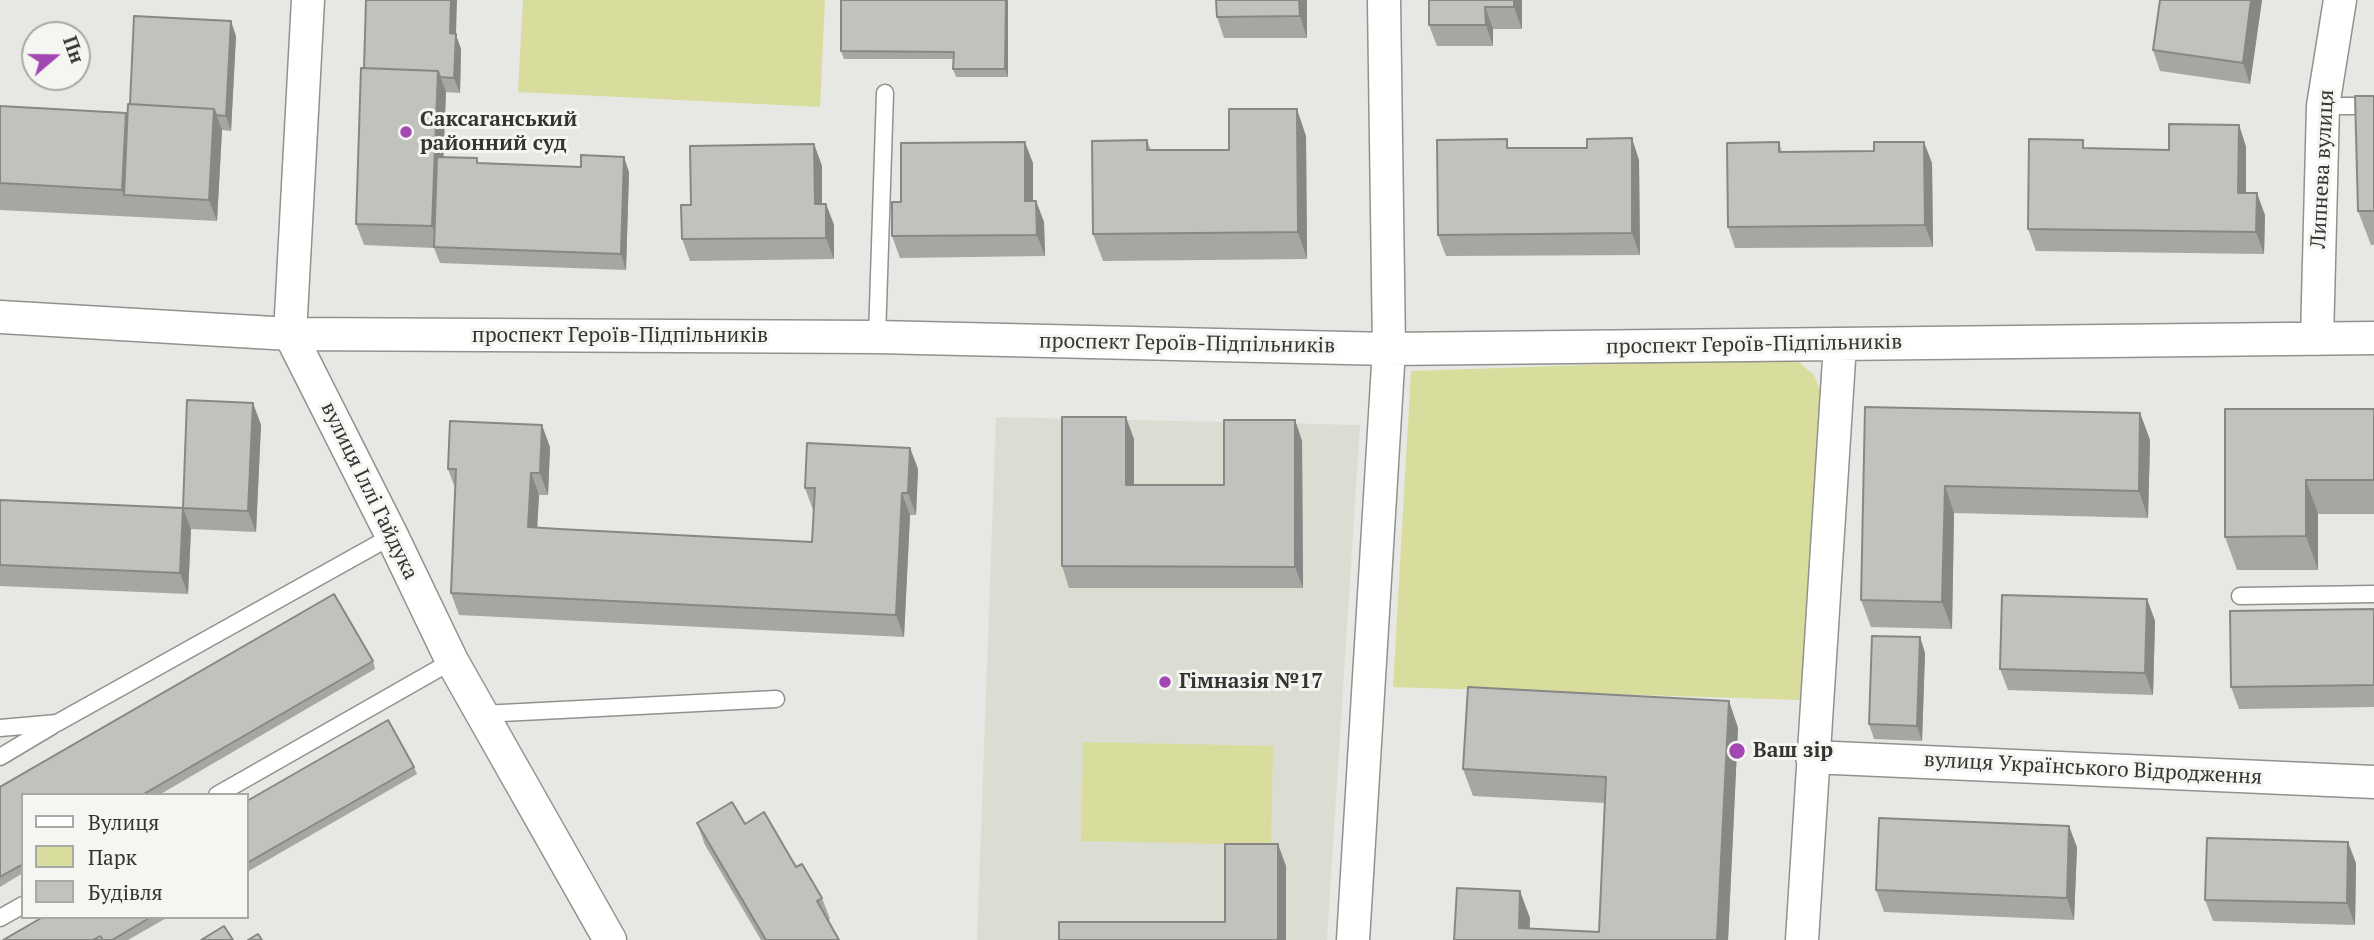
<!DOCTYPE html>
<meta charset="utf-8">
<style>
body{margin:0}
#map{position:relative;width:2374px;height:940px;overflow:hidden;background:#e7e8e4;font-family:"PT Serif",serif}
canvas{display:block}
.legend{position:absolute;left:21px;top:793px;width:228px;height:126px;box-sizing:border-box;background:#f5f5f2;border:2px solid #a8a8a6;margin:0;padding:9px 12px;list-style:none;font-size:21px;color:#343433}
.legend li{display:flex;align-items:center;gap:14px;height:35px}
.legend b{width:35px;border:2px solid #a8a8a6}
.north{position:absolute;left:21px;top:21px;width:70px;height:70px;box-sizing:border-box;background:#f5f5f2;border:2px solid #a8a8a6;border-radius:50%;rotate:70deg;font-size:19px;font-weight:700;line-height:28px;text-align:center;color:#343433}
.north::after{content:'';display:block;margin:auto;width:24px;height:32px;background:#a348b2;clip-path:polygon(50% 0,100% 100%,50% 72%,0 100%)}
</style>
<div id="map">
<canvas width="2374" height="940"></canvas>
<ul class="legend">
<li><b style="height:9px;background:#fff"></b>Вулиця</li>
<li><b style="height:19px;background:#d8dd9d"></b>Парк</li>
<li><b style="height:19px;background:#c1c1be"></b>Будівля</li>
</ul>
<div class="north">Пн</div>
</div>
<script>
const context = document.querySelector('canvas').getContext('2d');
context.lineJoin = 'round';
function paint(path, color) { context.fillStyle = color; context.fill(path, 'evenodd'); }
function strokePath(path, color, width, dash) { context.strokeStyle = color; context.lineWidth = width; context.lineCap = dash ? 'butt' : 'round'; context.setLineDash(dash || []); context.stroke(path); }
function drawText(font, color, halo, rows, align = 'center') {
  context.font = font + ' "PT Serif",serif'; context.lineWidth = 6; context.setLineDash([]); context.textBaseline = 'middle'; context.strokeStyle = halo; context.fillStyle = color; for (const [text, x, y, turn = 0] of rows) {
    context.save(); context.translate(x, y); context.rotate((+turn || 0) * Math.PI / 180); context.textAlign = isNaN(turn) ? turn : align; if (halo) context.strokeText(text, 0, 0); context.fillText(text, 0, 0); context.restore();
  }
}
paint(new Path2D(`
 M996,417L1360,425L1327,940H977Z`), '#dcddd2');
paint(new Path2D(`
 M523,0H825L820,107L518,92Z
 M1794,358L1814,375L1823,398L1800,700L1393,687L1411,371Z
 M1083,742L1273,746L1271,845L1081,841Z`), '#d8dd9d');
const lane = new Path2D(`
 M2323,106H2374
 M877,337L885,93
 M2240,596L2374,594
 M482,714L776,699
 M0,728L57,723L392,536
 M0,757L52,726
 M217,795L452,661
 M0,918L23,905`);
const street = new Path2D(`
 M308,0L290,334L392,536L452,661L610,940
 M0,317L290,334L877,337L1389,349L2374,338
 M2317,339L2323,106L2340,0
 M1812,757L2374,782
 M1353,940L1389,349L1384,0
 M1802,940L1840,344`);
strokePath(lane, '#91918e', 19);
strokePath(street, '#91918e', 35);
strokePath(lane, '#fff', 16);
strokePath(street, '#fff', 32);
paint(new Path2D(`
 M1008,0V77H956L953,69V59H844L841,51Z
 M1216,0H1307V38H1224L1217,17Z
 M1429,0H1522V29H1493V46H1437L1429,25Z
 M2262,0L2250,84L2160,71L2153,50Z
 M456,35L461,49L460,93L446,92L443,157L479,163L629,172L626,270L440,263L434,248L364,245L356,224Z
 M236,36L231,131L222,130L217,221L0,210V106L127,117L130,104Z
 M2374,96V245H2371L2358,211Z
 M2239,125L2246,147V193L2265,215L2264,254L2036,251L2028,229L2086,148L2169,150Z
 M1306,136L1307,259L1103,261L1093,234L1147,140L1151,150H1229Z
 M1779,142L1782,152L1932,163L1933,247L1735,248L1728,227Z
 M814,144L822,166V204H826L834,225V259L690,261L682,239L691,205Z
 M1510,148L1639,160L1640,255L1446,256L1438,235Z
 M1033,163V201H1036L1044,222L1045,256L900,258L892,236L901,202Z
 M253,403L261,425L256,532L191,529L188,594L0,586V500L183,508Z
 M1865,407L2140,413L2150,440L2148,518L1954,513L1952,629L1871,627L1861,600Z
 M2374,409V514H2318V570H2237L2225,537Z
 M1295,420L1302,441L1303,588H1069L1062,566L1134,439V485H1224Z
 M550,447L548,495H539L537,528L812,542L814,510H813L805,488L910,448L918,469L916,515H910L904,637L459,615L451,593L456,491L448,469Z
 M2147,599L2155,621L2153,695L2008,690L2000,669Z
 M2374,609V707L2239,709L2231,687Z
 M1920,637L1925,653L1922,741L1874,739L1869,724Z
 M373,661L375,669L159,795H23V873L0,887V787Z
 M1729,701L1738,728L1728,940H1454L1530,918V928L1599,932L1605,803L1473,796L1463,769Z
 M414,767L417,774L247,872V801Z
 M697,823L745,824L796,867L822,898L830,919L828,920L839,940H761L705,845Z
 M2077,847L2074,920L1884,912L1876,890Z
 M2356,863L2355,925L2213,921L2205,900Z
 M43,917H168L128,940H3Z`), '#a6a6a3');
paint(new Path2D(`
 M451,0H457L456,35L461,49L460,93L454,78L450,33Z
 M1006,0H1008V77L1005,69Z
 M1299,0H1307V38L1300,16Z
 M1514,0H1522V29L1514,7Z
 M2251,0H2262L2250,84L2243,63Z
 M1485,7L1493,29V46L1486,25Z
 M231,21L236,36L231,131L226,116Z
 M438,71L446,92L440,248L432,226Z
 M214,109L222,130L217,221L209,200Z
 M1297,109L1306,136L1307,259L1298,232Z
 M126,113L135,139L124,195L122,190Z
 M2239,125L2246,147V214L2238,193Z
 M1632,138L1639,160L1640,255L1632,233Z
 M1025,142L1033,163V223L1025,201Z
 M1924,142L1932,163L1933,247L1925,225Z
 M814,144L822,166V225L815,204Z
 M624,157L629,172L626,270L621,254Z
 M2257,193L2265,215L2264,254L2256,232Z
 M1036,201L1044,222L1045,256L1037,235Z
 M826,204L834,225V259L826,238Z
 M253,403L261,425L256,532L248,511Z
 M2140,413L2150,440L2148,518L2139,491Z
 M1126,417L1134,439V507L1126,485Z
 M1295,420L1302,441L1303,588L1295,567Z
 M542,425L550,447L548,495L540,473Z
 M910,448L918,469L916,515L908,493Z
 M531,473L539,495L536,549L528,527Z
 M2306,480L2318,514V570L2306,536Z
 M1945,486L1954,513L1952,629L1942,602Z
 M902,493L910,515L904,637L896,615Z
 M183,508L191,529L188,594L180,573Z
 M2147,599L2155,621L2153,695L2145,673Z
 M1920,637L1925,653L1922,741L1917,726Z
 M1729,701L1738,728L1728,940H1717Z
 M2069,826L2077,847L2074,920L2067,898Z
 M2348,842L2356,863L2355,925L2347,903Z
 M1278,844L1286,866V940H1278Z
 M1520,891L1530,918L1529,940L1519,928Z`), '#878785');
const building = new Path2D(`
 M366,0H451L450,33L456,34L454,78L440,77L438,71L364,68Z
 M841,0H1006L1005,69H953L954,52L841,51Z
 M1216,0H1299L1300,16L1217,17Z
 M1429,0H1514V7H1485L1486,25H1429Z
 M2160,0H2251L2243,63L2153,50Z
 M134,16L231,21L226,116L216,115L214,109L130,104Z
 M361,68L438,71L432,226L356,224Z
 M2355,96H2374V211H2358Z
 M128,104L214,109L209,200L124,195Z
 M0,106L126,113L122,190L0,183Z
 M1229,109H1297L1298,232L1093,234L1092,141L1147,140V150H1229Z
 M2169,124L2239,125L2238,193H2257L2256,232L2028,229L2029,139L2083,140V148L2169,150Z
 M1632,138V233L1438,235L1437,140L1507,139V148H1587V139Z
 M1025,142V201H1036L1037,235L892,236V202H901V143Z
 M1779,142V152L1874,151V142H1924L1925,225L1728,227L1727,143Z
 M814,144L815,204H826V238L682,239L681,205H691L690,146Z
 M581,155L624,157L621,254L434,247L437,157L477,158V163L581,167Z
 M187,400L253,403L248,511L183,508Z
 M1865,407L2140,413L2139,491L1945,486L1942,602L1861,600Z
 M2225,409H2374V480H2306V536L2225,537Z
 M1062,417H1126V485H1224V420H1295V567L1062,566Z
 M450,421L542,425L540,473H531L528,527L559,529L812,542L815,488H805L807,443L910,448L908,493H902L896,615L451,593L456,469H448Z
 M0,500L183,508L180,573L0,565Z
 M334,594L373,661L142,795H23V864L0,877V787Z
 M2002,595L2147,599L2145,673L2000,669Z
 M2374,609V685L2231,687L2230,611Z
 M1872,636L1920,637L1917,726L1869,724Z
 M1468,687L1729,701L1717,940H1454L1457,888L1520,891L1519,928L1599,932L1606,777L1463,769Z
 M388,720L414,767L247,863V801Z
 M732,802L745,824L764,812L796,867L802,864L822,898L817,901L839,940H766L697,823Z
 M1879,818L2069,826L2067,898L1876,890Z
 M2207,838L2348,842L2347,903L2205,900Z
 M1225,844H1278V940H1059V922H1225Z
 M43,917H151L112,940H103L100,936L93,940H3Z
 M224,926L233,940H201Z
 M258,934L262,940H248Z
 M100,936L103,940H93Z`);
paint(building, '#c1c1be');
strokePath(building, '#878785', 2);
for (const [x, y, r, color] of [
 [406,132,7,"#a348b2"],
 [1165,682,7,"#a348b2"],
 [1737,751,9,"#a348b2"]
]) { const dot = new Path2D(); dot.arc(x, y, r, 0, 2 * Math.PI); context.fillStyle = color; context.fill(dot); strokePath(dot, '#f5f5f2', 2.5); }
drawText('bold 21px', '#343433', '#f5f5f2', [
 ["Саксаганський",420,120],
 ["районний суд",420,144],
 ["Гімназія №17",1179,682],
 ["Ваш зір",1753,751]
], 'left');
drawText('21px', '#343433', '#f5f5f2', [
 ["Липнева вулиця",2323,169,-87],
 ["проспект Героїв-Підпільників",620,336],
 ["проспект Героїв-Підпільників",1187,344,1],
 ["проспект Героїв-Підпільників",1754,345,-1],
 ["вулиця Іллі Гайдука",369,491,64],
 ["вулиця Українського Відродження",2093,769,3]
]);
</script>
